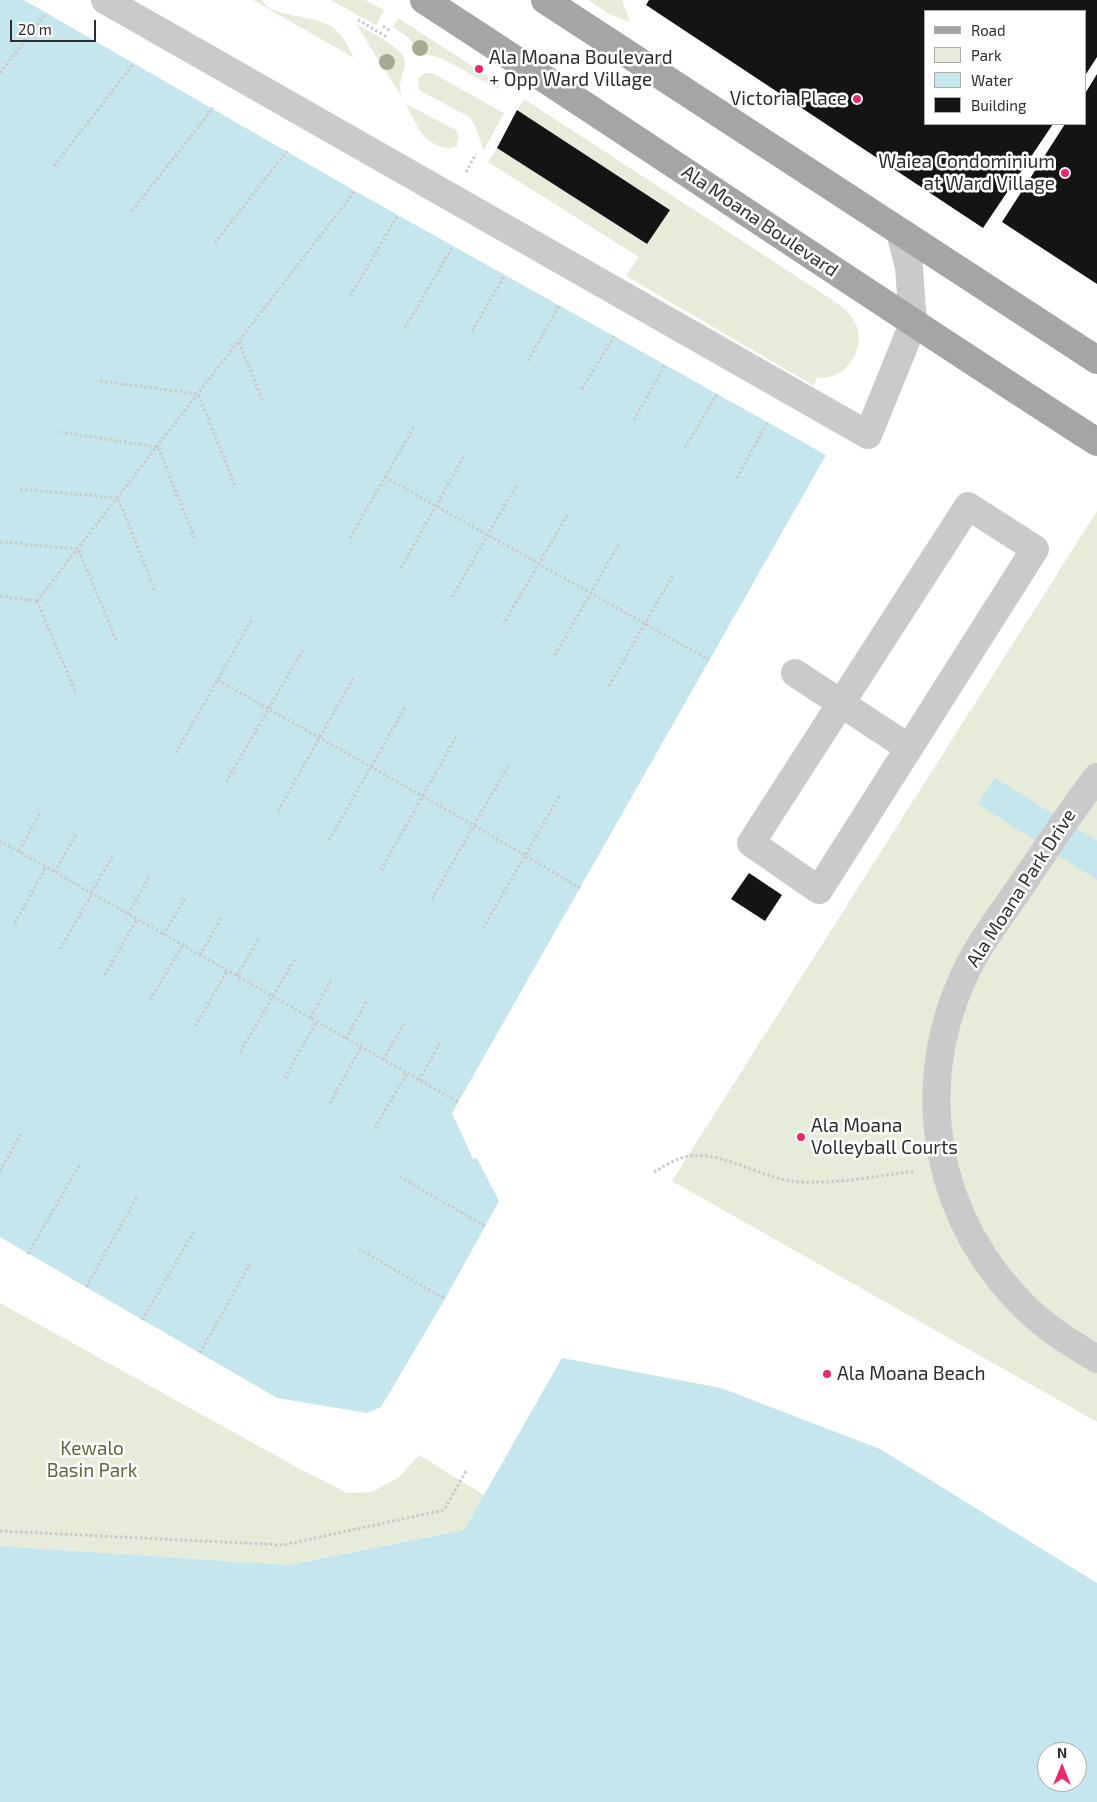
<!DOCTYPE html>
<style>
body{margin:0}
#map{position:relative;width:1097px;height:1802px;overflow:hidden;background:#fff;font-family:"Exo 2",sans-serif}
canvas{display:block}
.legend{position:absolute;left:924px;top:10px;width:162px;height:115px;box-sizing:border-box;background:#fff;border:1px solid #ababab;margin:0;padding:6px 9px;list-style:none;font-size:15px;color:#2d2d2d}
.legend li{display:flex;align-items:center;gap:10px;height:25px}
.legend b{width:25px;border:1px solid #ababab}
.north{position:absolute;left:1037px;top:1742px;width:50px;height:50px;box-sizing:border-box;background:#fff;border:1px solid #ababab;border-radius:50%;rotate:0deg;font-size:14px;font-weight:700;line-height:20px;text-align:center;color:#2d2d2d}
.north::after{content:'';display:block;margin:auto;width:18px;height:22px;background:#e92968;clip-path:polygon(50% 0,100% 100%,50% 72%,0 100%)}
.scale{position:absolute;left:10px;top:20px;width:86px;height:22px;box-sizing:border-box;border:2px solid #2d2d2d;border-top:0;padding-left:6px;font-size:15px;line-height:18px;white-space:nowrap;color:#2d2d2d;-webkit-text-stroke:4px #fff;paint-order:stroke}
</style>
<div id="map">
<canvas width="1097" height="1802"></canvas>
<ul class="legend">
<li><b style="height:6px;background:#a5a5a5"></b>Road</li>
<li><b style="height:14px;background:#e7ebd9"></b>Park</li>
<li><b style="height:14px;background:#c5e6ec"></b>Water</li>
<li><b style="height:14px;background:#141414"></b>Building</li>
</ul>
<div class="north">N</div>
<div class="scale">20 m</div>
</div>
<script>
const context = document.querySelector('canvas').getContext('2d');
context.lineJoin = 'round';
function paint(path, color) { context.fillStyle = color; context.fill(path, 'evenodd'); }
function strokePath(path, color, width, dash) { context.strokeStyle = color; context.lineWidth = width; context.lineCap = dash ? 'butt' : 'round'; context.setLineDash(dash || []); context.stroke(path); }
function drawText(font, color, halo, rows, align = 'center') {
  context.font = font + ' "Exo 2",sans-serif'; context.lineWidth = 5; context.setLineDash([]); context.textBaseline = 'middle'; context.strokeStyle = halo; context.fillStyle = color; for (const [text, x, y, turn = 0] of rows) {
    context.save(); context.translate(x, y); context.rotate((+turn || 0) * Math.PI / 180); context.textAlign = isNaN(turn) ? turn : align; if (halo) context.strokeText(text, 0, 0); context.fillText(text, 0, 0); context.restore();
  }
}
paint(new Path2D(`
 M253,0H262C273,20 313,12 335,29C344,37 349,48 354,58Z
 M330,0H365L384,10L376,25Z
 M588,0H622L630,22L611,15Z
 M398,18L500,84L498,89L441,58L420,53L408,37L393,27Z
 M356,24C367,30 409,50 405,65C402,79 397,85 403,99Z
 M426,73H432L504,113L484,150L474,123L469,117L419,90L418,79Z
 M524,99L828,297C838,304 848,310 854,321C869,345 846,383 817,377L814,386L626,276L639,257L488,162L497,148L647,244L669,209L517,110Z
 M406,104L456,130L459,136L457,146C447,152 432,144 424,136C417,128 411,114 406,104Z
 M1097,511V1422L672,1181Z
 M0,1303L302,1470L347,1493L372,1492L399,1477L419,1455L484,1495L464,1530L289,1565L0,1546Z`), '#e7ebd9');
paint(new Path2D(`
 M0,0H24L355,191L826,455L452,1113L473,1159L477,1158L499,1201L445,1299L381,1407L367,1413L277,1398L0,1237Z
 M995,778L1097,841V880L978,804Z
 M562,1358L721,1388L880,1449L1097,1583V1802H0V1546L289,1565L464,1530ZM1047,1752H1077V1782H1047Z`), '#c5e6ec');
paint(new Path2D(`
 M649,0H1097V57L1086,74V11H926V124H1053L983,228L646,5Z
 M1097,74V284L1002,222L1065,124H1086V92Z
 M517,110L670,210L647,244L497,148Z
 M749,873L782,895L765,921L731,899Z`), '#141414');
strokePath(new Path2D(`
 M358,20L387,37
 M383,26L390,31
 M0,73L46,13
 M54,166L134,63
 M466,172L476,154
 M132,211L213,108
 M215,243L287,151
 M350,296L398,215
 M405,328L453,246
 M472,331L505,275
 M239,342L263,402
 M528,361L559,306
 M100,381L198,394L236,488
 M582,389L614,336
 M634,420L665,365
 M60,432L158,447L195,539
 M685,448L717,394
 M385,477L709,660
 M737,478L767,423
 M20,489L118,498L155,591
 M350,538L414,427
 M0,542L78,549L117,642
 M401,568L464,456
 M0,596L37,601
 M452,597L516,486
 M37,601L355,191
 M37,601L76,693
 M503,625L568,514
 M555,655L619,544
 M218,680L475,826L580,888
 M609,686L673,575
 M176,753L252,619
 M226,782L304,648
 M278,811L354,677
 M329,840L406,706
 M0,844L1,842L25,855L458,1102
 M19,851L40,813
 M381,870L457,735
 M55,872L76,834
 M91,893L113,855
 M432,899L509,764
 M128,914L150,876
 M15,923L46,867
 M483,928L560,795
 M163,935L186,897
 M60,949L92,894
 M200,955L222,917
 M105,975L137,919
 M237,976L259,938
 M150,1000L182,946
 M310,1018L332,979
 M195,1026L227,971
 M346,1039L368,999
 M240,1052L295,959
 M383,1060L405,1022
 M285,1078L316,1022
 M419,1080L441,1041
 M330,1103L361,1047
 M375,1128L407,1073
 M0,1171L22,1132
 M654,1172C665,1166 676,1158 689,1156C724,1151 763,1180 800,1182C838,1184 877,1176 915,1171
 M400,1177L485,1226
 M359,1249L445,1299
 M28,1254L80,1164
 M86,1287L137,1197
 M142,1320L195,1230
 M200,1353L251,1262
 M0,1531L283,1545L444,1510L466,1471`), '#cacaca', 3, [2.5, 2.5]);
strokePath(new Path2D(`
 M105,0L868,435L913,324L909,267L900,232
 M968,506L1035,549L819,890L751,843Z
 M795,673L909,748
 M1097,777C1069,813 1045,851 1019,889C999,918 977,946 963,978C911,1092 937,1222 1026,1308C1047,1329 1072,1344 1097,1359`), '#cacaca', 28);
strokePath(new Path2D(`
 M424,0C649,146 871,297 1097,442
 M545,0L1097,360`), '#a5a5a5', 28);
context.fillStyle = '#a5ac92';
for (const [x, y] of [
 [420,48],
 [387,62]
]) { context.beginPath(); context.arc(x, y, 8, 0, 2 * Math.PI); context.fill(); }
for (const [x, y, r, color] of [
 [479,69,5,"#e92968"],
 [857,99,5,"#e92968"],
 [1065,173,5,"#e92968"],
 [801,1137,5,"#e92968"],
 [827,1374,5,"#e92968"]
]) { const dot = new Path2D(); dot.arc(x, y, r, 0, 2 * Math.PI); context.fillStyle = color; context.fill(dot); strokePath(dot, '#fff', 2); }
drawText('19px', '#2d2d2d', '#fff', [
 ["Ala Moana Boulevard",489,58],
 ["+ Opp Ward Village",489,80],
 ["Victoria Place",847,99,"right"],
 ["Waiea Condominium",1055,162,"right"],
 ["at Ward Village",1055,184,"right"],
 ["Ala Moana",811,1126],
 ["Volleyball Courts",811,1148],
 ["Ala Moana Beach",837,1374]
], 'left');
drawText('19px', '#2d2d2d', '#fff', [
 ["Ala Moana Boulevard",760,221,34],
 ["Ala Moana Park Drive",1021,888,-57]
]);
drawText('19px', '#5c6939', '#fff', [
 ["Kewalo",92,1449],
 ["Basin Park",92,1471]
]);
</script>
